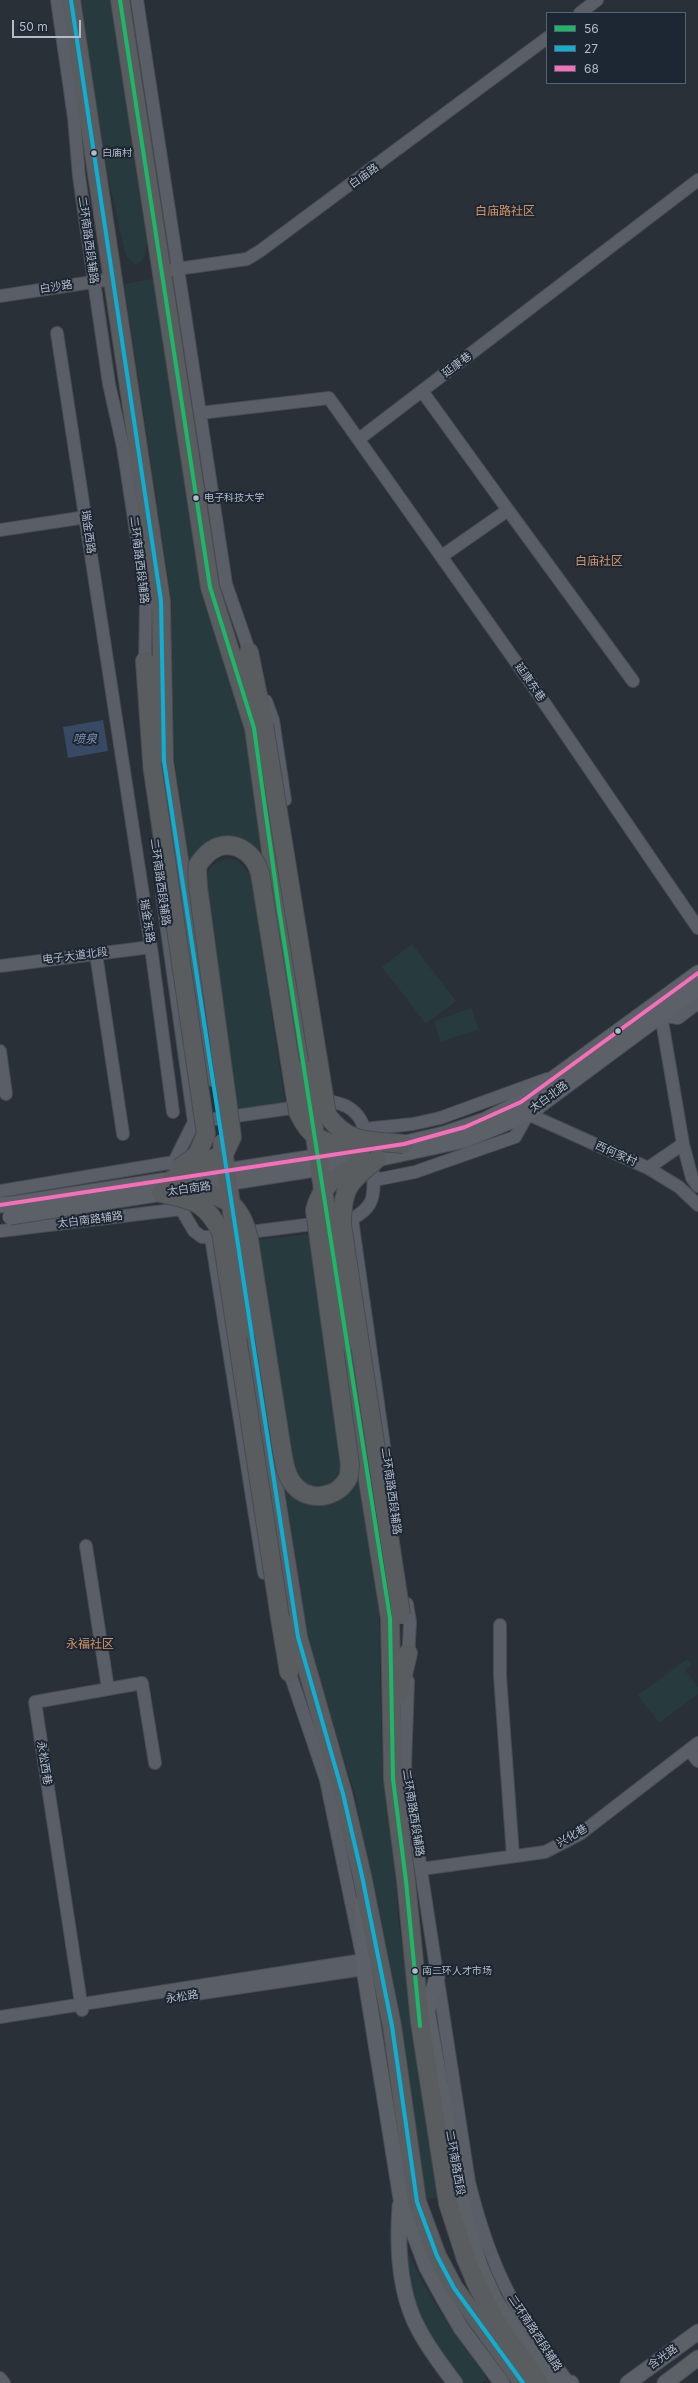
<!DOCTYPE html>
<meta charset="utf-8">
<style>
body{margin:0}
#map{position:relative;width:698px;height:2383px;overflow:hidden;background:#2a3038;font-family:Inter,sans-serif}
canvas{display:block}
.legend{position:absolute;left:546px;top:12px;width:140px;height:72px;box-sizing:border-box;background:#1d2633;border:1px solid #59626f;margin:0;padding:5px 7px;list-style:none;font-size:12px;color:#b4bcc9}
.legend li{display:flex;align-items:center;gap:8px;height:20px}
.legend b{width:20px;border:1px solid #59626f}
.scale{position:absolute;left:12px;top:20px;width:69px;height:18px;box-sizing:border-box;border:2px solid #b4bcc9;border-top:0;padding-left:5px;font-size:12px;line-height:14px;white-space:nowrap;color:#b4bcc9;-webkit-text-stroke:3px #1d2633;paint-order:stroke}
</style>
<div id="map">
<canvas width="698" height="2383"></canvas>
<ul class="legend">
<li><b style="height:5px;background:#1ab867"></b>56</li>
<li><b style="height:5px;background:#0dafd3"></b>27</li>
<li><b style="height:5px;background:#fb6dba"></b>68</li>
</ul>
<div class="scale">50 m</div>
</div>
<script>
const context = document.querySelector('canvas').getContext('2d');
context.lineJoin = 'round';
function paint(path, color) { context.fillStyle = color; context.fill(path, 'evenodd'); }
function strokePath(path, color, width, dash) { context.strokeStyle = color; context.lineWidth = width; context.lineCap = dash ? 'butt' : 'round'; context.setLineDash(dash || []); context.stroke(path); }
function drawText(font, color, halo, rows, align = 'center') {
  context.font = font + ' Inter,"Noto Sans SC",sans-serif'; context.lineWidth = 4; context.setLineDash([]); context.textBaseline = 'middle'; context.strokeStyle = halo; context.fillStyle = color; for (const [text, x, y, turn = 0] of rows) {
    context.save(); context.translate(x, y); context.rotate((+turn || 0) * Math.PI / 180); context.textAlign = isNaN(turn) ? turn : align; if (halo) context.strokeText(text, 0, 0); context.fillText(text, 0, 0); context.restore();
  }
}
paint(new Path2D(`
 M81,0H114L147,233C147,243 148,261 135,265L126,256L106,168Z
 M157,278L204,601L246,731L263,857L242,841L190,871L171,734L172,604L124,284Z
 M227,859L238,861L251,875L285,1103L238,1110L206,883C207,868 213,862 227,859Z
 M412,944L456,1001L426,1024L382,967Z
 M471,1008L479,1029L441,1042L434,1021Z
 M312,1234L345,1467L333,1486L308,1489L292,1469L256,1240Z
 M358,1472L379,1614L382,1762L394,1851L398,1918L439,2197L425,2200L356,1798L305,1633L284,1481L303,1500Z
 M687,1659L692,1665L685,1670L698,1687V1694L659,1723L638,1695Z
 M405,2244C424,2294 457,2336 488,2379L482,2383H464C441,2351 416,2318 408,2278C406,2267 406,2255 405,2244Z`), '#273a3e');
paint(new Path2D(`
 M103,720L108,751L68,758L63,727Z`), '#384963');
const minor = new Path2D(`
 M57,0L74,118L79,176L94,282L109,384L123,447L146,598L145,668
 M137,0L226,584L252,659
 M580,13L597,0
 M170,270L247,259L260,251L547,38
 M0,296L112,279
 M57,333L151,947L173,1112
 M422,391L508,510
 M200,413L329,398L528,679L698,928
 M359,439L698,180
 M0,530L86,517
 M442,556L508,510L633,681
 M266,701L273,720L285,800
 M162,895L194,1122
 M96,954L123,1134
 M0,966L151,947
 M698,1003L678,1018L661,1015L683,1144L692,1178L698,1186
 M0,1051L6,1094
 M333,1102C343,1104 351,1107 358,1116C369,1130 379,1188 370,1203C367,1209 359,1215 352,1219L211,1237H202L194,1231L181,1209L174,1162L194,1122Z
 M364,1129L413,1124L440,1118L547,1079
 M648,1168L683,1144
 M375,1180L415,1172L515,1137L528,1114L648,1168L679,1187L698,1205
 M0,1191L174,1162
 M352,1219L385,1453
 M0,1231L181,1209
 M211,1237L264,1573
 M86,1546L108,1689
 M407,1604L410,1622L408,1661
 M500,1625V1676L513,1856
 M408,1681L405,1766L469,2182C480,2227 495,2272 519,2312C534,2336 551,2359 568,2382
 M689,1750L698,1761
 M421,1869L545,1852L580,1834L698,1743
 M189,1995L364,1969
 M82,2010L35,1702L142,1683L155,1763
 M0,2017L363,1960L326,1780L287,1665
 M0,2378L4,2383`);
const major = new Path2D(`
 M393,1146L444,1134L485,1120L521,1102L698,973
 M377,1159L465,1140L528,1114L698,988
 M0,1205L13,1204
 M362,1903L364,1969L401,2199L427,2268L444,2299L461,2328L502,2383
 M424,1994L463,2208L480,2266L494,2298L522,2341L553,2381
 M428,2009L437,1977
 M400,2206C397,2246 399,2294 419,2330C429,2349 442,2366 455,2383
 M549,2383H571
 M628,2383L698,2332
 M665,2383L698,2358`);
const highway = new Path2D(`
 M71,0L161,601L164,761L212,1077
 M120,0L210,587L254,728L279,909L305,1070
 M249,652L264,725
 M145,661L152,761
 M249,1328L298,1637L343,1794L362,1876L392,2026L417,2202L437,2256L454,2288L523,2383
 M346,1342L390,1618L393,1779L406,1881L420,2022L448,2203L466,2259L478,2287L495,2320L539,2383
 M280,1618L289,1672
 M398,1697L408,1653`);
strokePath(minor, '#484c53', 14);
strokePath(major, '#484c55', 17);
strokePath(highway, '#474c53', 20);
strokePath(minor, '#5a5e66', 12);
strokePath(major, '#5c6168', 15);
strokePath(highway, '#5a5d60', 18);
const majorBridge = new Path2D(`
 M13,1204L355,1151
 M10,1217L359,1162`);
const highwayBridge = new Path2D(`
 M264,725L327,1115C349,1145 369,1140 404,1144
 M152,764L206,1134L197,1155L179,1168
 M305,1070L346,1342
 M222,1143L249,1328
 M377,1159C349,1183 342,1186 342,1225L401,1615
 M171,1180L217,1157L225,1152L232,1137L198,887C198,880 196,871 198,865C200,861 205,856 208,853C229,835 254,851 260,873L298,1112C314,1146 329,1142 361,1150
 M186,1189C223,1196 241,1200 249,1240L282,1451C284,1463 286,1476 294,1485C309,1503 338,1498 348,1478C350,1474 349,1469 350,1465L315,1210C322,1182 339,1176 362,1162
 M161,1193C194,1201 204,1200 221,1232L280,1618`);
strokePath(majorBridge, '#484c55', 17, []);
strokePath(highwayBridge, '#474c53', 20, []);
strokePath(majorBridge, '#5c6168', 15);
strokePath(highwayBridge, '#5a5d60', 18);
strokePath(new Path2D(`
 M120,0L210,587L254,728L279,909L390,1618L393,1779L406,1881L420,2026`), '#1ab867', 4);
strokePath(new Path2D(`
 M71,0L161,601L164,761L298,1637L343,1794L362,1876L392,2026L417,2202L437,2256L454,2288L523,2383`), '#0dafd3', 4);
strokePath(new Path2D(`
 M0,1205L404,1144L465,1127L521,1102L698,973`), '#fb6dba', 4);
for (const [x, y, r, color] of [
 [94,153,3.5,"#b4bcc9"],
 [196,498,3.5,"#b4bcc9"],
 [618,1031,3.5,"#b4bcc9"],
 [415,1971,3.5,"#b4bcc9"]
]) { const dot = new Path2D(); dot.arc(x, y, r, 0, 2 * Math.PI); context.fillStyle = color; context.fill(dot); strokePath(dot, '#1d2633', 1.5); }
drawText('10px', '#b4bcc9', '#1d2633', [
 ["白庙村",102,153],
 ["电子科技大学",204,498],
 ["南二环人才市场",422,1971]
], 'left');
drawText('11px', '#b4bcc9', '#1d2633', [
 ["白庙路",364,176,-36],
 ["二环南路西段辅路",88,240,82],
 ["白沙路",56,287,-9],
 ["延康巷",457,365,-37],
 ["瑞金西路",88,532,82],
 ["二环南路西段辅路",139,560,83],
 ["延康东巷",530,682,55],
 ["二环南路西段辅路",160,882,82],
 ["瑞金东路",147,921,81],
 ["电子大道北段",75,956,-7],
 ["太白北路",549,1097,-36],
 ["西何家村",616,1154,24],
 ["太白南路",189,1189,-8],
 ["太白南路辅路",90,1220,-7],
 ["二环南路西段辅路",391,1491,82],
 ["永松西巷",44,1763,81],
 ["二环南路西段辅路",413,1813,81],
 ["兴化巷",572,1836,-30],
 ["永松路",182,1997,-9],
 ["二环南路西段",455,2163,80],
 ["二环南路西段辅路",535,2333,57],
 ["含光路",663,2357,-36]
]);
drawText('12px', '#d59563', '#1d2633', [
 ["白庙路社区",505,211],
 ["白庙社区",599,561],
 ["永福社区",90,1644]
]);
drawText('italic 12px', '#7c92b1', '#1d2633', [
 ["喷泉",85,739]
]);
</script>
